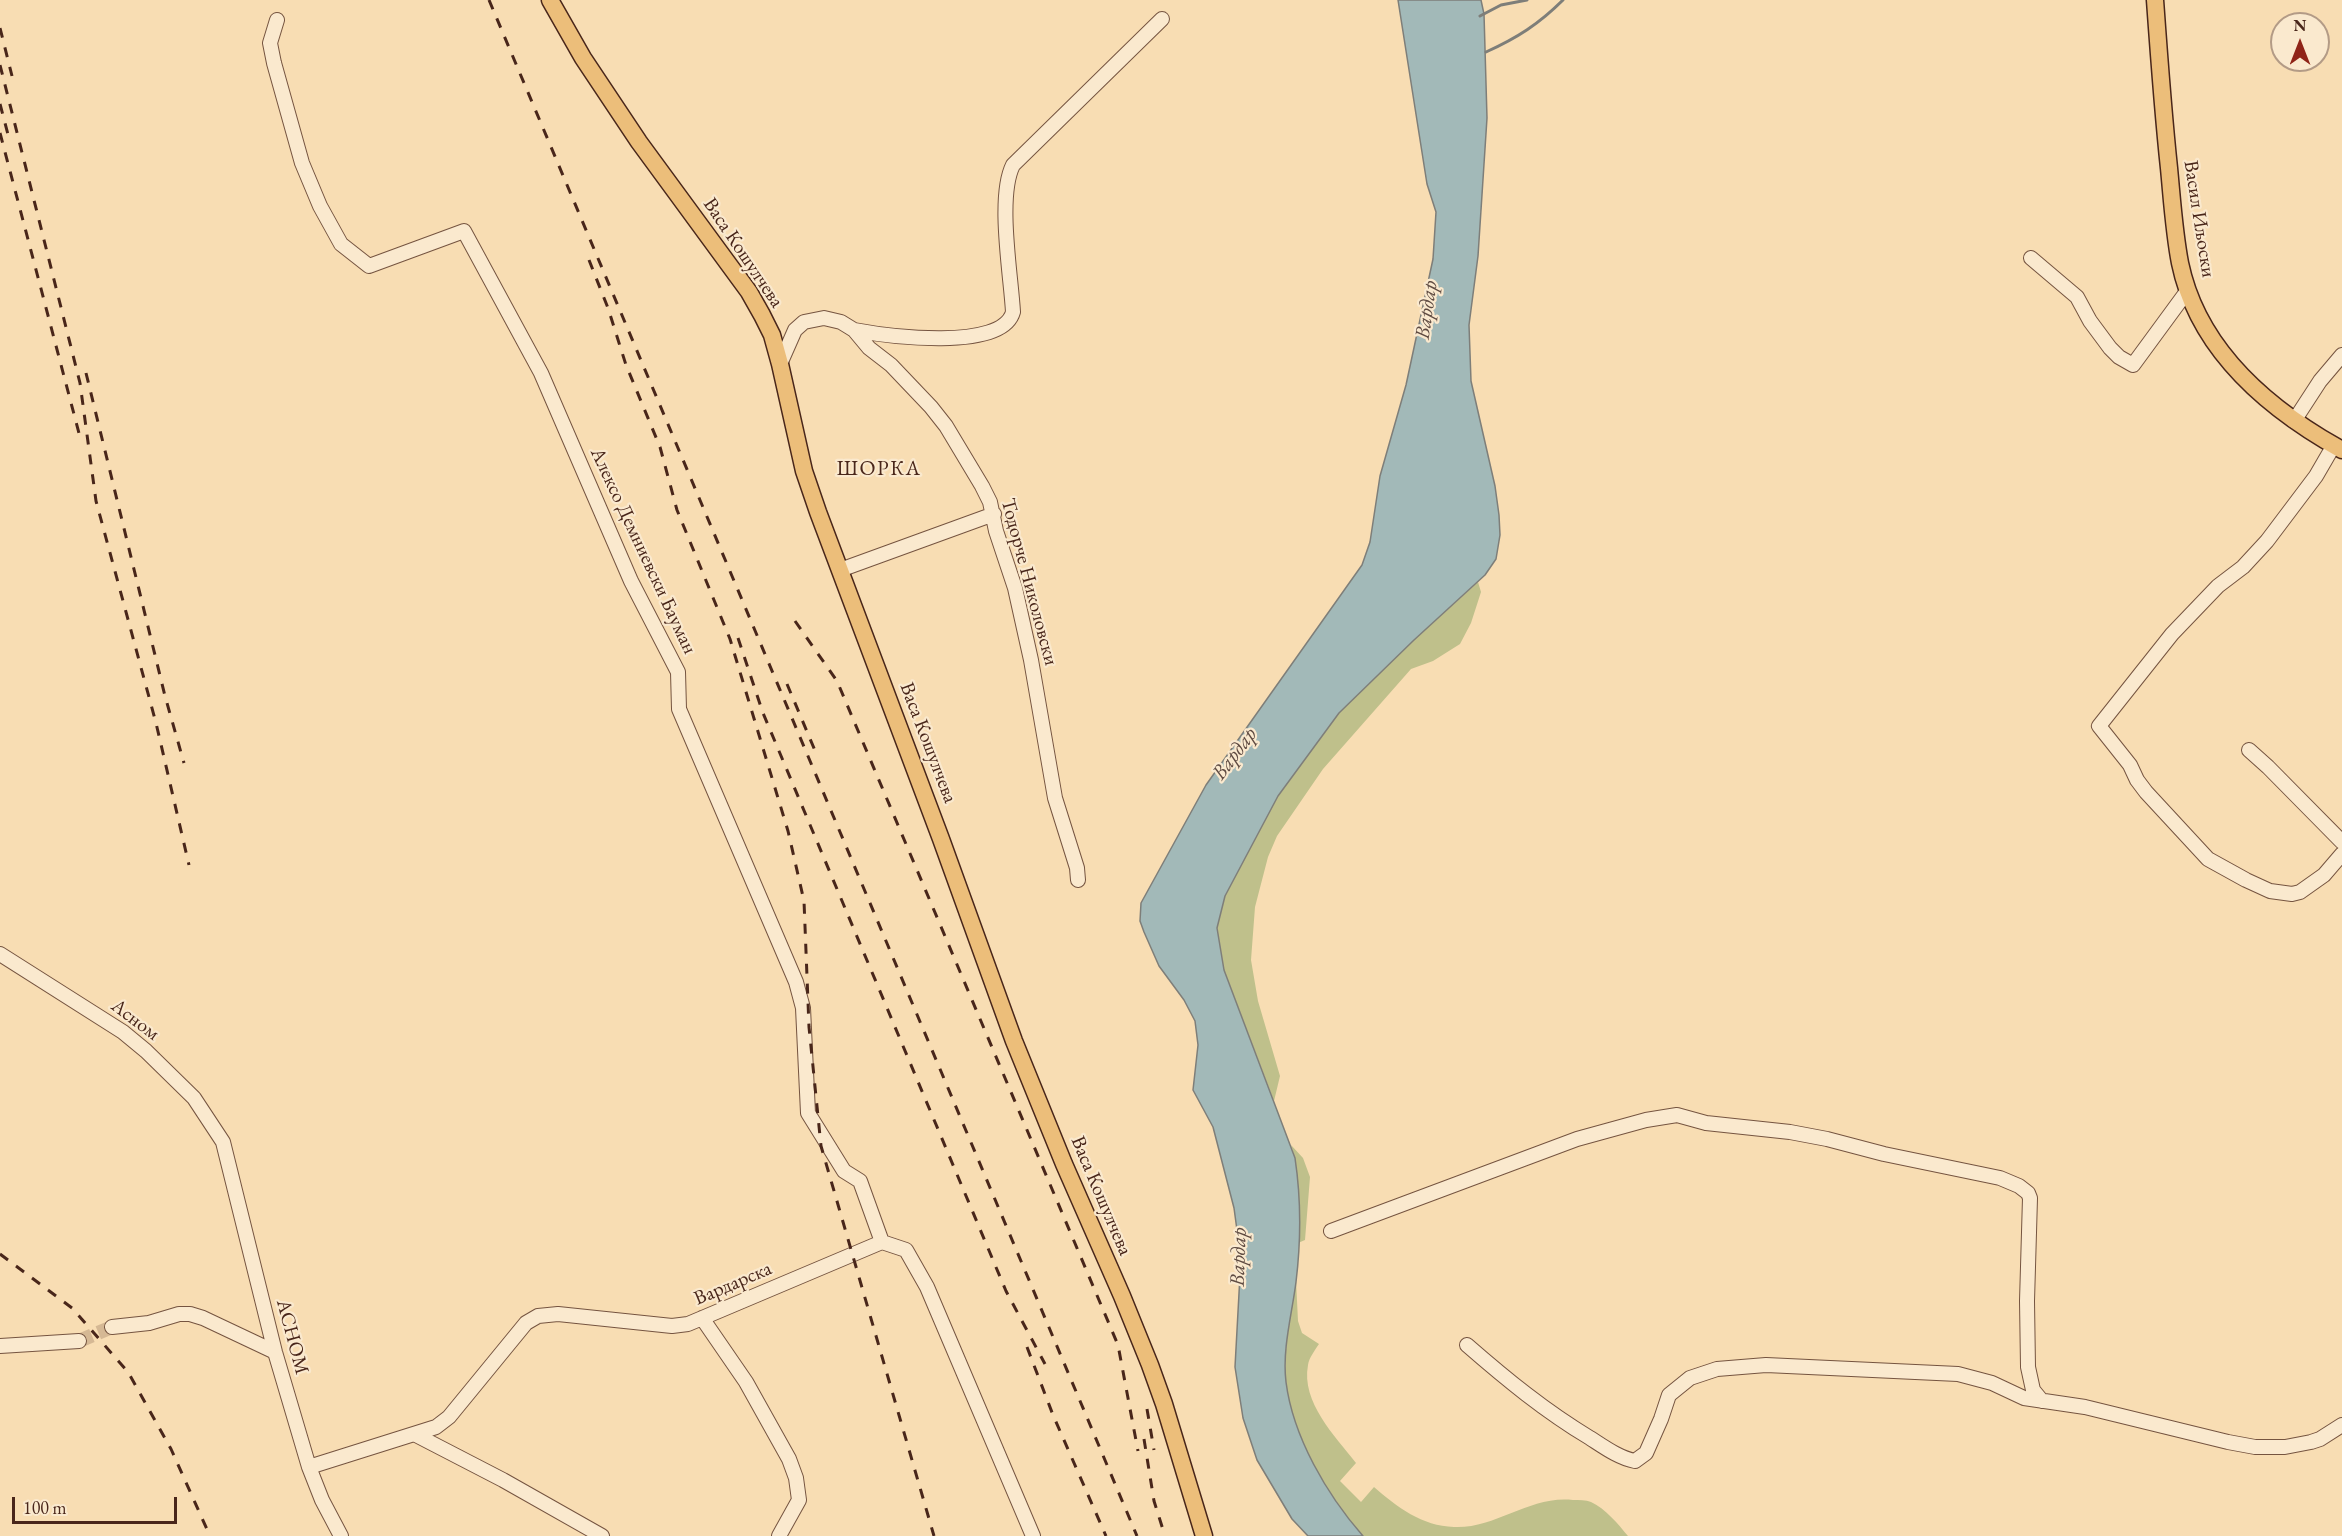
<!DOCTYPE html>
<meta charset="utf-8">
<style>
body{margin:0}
#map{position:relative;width:2342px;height:1536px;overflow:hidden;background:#f8ddb3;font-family:"EB Garamond",serif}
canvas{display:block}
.north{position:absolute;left:2270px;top:12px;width:60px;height:60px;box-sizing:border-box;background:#fae9ce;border:2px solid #b39b86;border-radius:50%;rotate:0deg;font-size:16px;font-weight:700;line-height:24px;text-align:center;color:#49261a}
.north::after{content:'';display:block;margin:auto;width:21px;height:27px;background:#8f2418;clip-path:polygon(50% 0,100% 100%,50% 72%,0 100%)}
.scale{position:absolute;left:12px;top:1497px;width:165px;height:27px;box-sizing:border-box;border:3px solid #49261a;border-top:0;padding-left:8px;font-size:18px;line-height:21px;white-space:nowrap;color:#49261a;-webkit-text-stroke:4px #fae9ce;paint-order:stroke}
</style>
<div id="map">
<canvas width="2342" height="1536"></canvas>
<div class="north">N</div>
<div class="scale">100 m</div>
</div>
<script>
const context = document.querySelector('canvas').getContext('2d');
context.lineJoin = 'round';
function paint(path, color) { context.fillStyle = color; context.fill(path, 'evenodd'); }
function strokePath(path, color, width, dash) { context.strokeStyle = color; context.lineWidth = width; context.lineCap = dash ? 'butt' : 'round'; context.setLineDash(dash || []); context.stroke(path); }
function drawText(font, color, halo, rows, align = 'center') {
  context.font = font + ' "EB Garamond",serif'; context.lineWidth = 4.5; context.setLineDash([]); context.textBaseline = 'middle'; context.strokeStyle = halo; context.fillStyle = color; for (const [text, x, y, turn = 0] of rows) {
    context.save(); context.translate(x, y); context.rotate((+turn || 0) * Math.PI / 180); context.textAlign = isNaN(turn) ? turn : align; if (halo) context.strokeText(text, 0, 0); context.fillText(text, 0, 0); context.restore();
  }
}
paint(new Path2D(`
 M1478,582L1481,592L1471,623L1460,644L1433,661L1411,669L1323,769L1277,836L1268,857L1255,907L1251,960L1258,1001L1280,1076L1274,1101L1224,970L1217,928L1225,896L1278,796L1339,713L1414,640Z
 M1291,1145L1303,1158L1310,1177L1305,1240L1298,1243L1295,1158Z
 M1296,1280L1298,1321L1302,1333L1319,1344C1315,1350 1309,1358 1308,1365C1301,1402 1335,1436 1356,1463L1340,1481L1361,1502L1374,1487C1397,1507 1422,1526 1454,1527C1496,1529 1530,1495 1573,1500C1579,1500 1586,1500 1591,1502C1606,1509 1618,1524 1628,1536H1363C1329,1497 1290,1433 1286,1381C1283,1348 1291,1312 1296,1280Z`), '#bfc08b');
const water = new Path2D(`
 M1398,0H1481L1484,14L1487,118L1478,256L1469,325L1471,381L1495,486L1499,515L1500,535L1496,559L1485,575L1414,640L1339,713L1278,796L1225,896L1217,928L1224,970L1295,1158C1301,1198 1301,1241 1296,1282C1292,1314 1282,1349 1286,1382C1293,1437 1327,1495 1363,1536H1308L1292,1519L1257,1460L1243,1418L1235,1367L1240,1275L1239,1245L1234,1208L1213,1127L1193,1090L1198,1045L1195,1021L1184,1000L1159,966L1144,932L1140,921L1141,903L1206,785L1362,565L1370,542L1380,476L1406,385L1433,259L1436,212L1427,184Z`);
paint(water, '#a2b9b8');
strokePath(water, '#7e7e79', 1.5);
strokePath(new Path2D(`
 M1480,16L1501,5L1527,0
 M1486,52C1517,38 1539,24 1563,0`), '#7e7e79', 3);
strokePath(new Path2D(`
 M79,1341L112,1327`), '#d5b894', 14, [14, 7]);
const minor = new Path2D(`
 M277,20L270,43L274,63L302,163L320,206L341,244L369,266L464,231L541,373L631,581L678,672L679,709L796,982L803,1008L808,1113L844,1171L860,1181L882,1242
 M2031,258L2077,297L2090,321L2110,348L2119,357L2133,365L2188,290
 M854,330C886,336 1002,352 1013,312C1011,275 997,197 1013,165L1162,19
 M780,364L795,330L804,322L824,318L841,322L854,330L869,348L891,365L931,407L946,426L982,486L990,502L996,531L1015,588L1031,660L1055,798L1077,868L1078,880
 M2294,421L2320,381L2342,355
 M2334,445L2316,476L2267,541L2243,567L2218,586L2172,634L2099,726L2130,765L2137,780L2146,792L2208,859L2246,880L2270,891L2292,894L2300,892L2324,875L2342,854
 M840,570L994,514
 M2249,750L2268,767L2342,842
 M0,954L123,1032L146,1051L194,1098L223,1142L275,1352L309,1467L322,1500L341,1536
 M1331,1231L1577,1139L1646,1120L1677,1115L1706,1123L1790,1132L1827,1139L1884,1154L2000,1178L2019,1186L2028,1193L2030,1198L2027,1301L2028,1367L2033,1390L2042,1401
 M702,1318L746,1382L789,1459L796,1478L799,1500L779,1536
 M112,1327L149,1323L179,1314H190L203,1318L275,1352
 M1467,1345C1506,1379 1545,1411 1590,1438C1604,1447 1619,1458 1635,1461L1646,1453L1661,1419L1669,1395L1690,1378L1717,1369L1766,1365L1958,1374L1992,1383L2024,1398L2085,1407L2228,1442L2255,1447H2285L2311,1442L2320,1439L2342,1425
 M0,1346L79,1341
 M416,1435L503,1480L602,1536
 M309,1467L436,1427L449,1417L526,1323L538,1316L558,1314L672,1326L688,1324L882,1242L906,1250L927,1287L1033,1536`);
const major = new Path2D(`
 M550,0L583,58L639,142L749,292L762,315L772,335L780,364L804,471L818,512L941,839L1014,1041L1064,1164L1122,1296L1150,1365L1164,1404L1204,1536
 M2155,0C2159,56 2163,112 2169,168C2172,199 2174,232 2180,263C2198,350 2268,409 2342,450`);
strokePath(minor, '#755440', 16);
strokePath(major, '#49261a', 19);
strokePath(minor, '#fae9ce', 14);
strokePath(major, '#ecbe7a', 16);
strokePath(new Path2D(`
 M489,0L1137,1536
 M0,28L12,76
 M0,65L80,383L96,501L156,723L189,865
 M0,104L10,142
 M0,133L80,437
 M589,260L608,308L626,365L660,447L677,510L730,639L788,831L804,901L809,1027L821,1146L934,1536
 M86,373L165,696L184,763
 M795,621L837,681L1118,1345L1138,1451
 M738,638L763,713L1006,1291L1045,1364
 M787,684L816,753
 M0,1254L72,1308L128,1372L171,1449L210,1536
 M1027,1347L1053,1415L1106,1536
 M1147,1409L1154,1450
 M1144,1439L1154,1501L1165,1536`), '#49261a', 3, [10, 10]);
drawText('20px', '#49261a', '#fae9ce', [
 ["Васил Иљоски",2199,219,81],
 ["Васа Кошулчева",743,253,56],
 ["Алексо Демниевски Бауман",643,551,65],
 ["Тодорче Николовски",1029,582,75],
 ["Васа Кошулчева",928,743,69],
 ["Асном",135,1020,37],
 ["Васа Кошулчева",1101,1196,67],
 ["Вардарска",733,1284,-23],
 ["АСНОМ",292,1337,75]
]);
drawText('italic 21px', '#5f4b42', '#fae9ce', [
 ["Вардар",1427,310,-82],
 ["Вардар",1235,754,-53],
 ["Вардар",1239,1257,-88]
]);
context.letterSpacing = '1.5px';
drawText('21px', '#49261a', '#fae9ce', [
 ["ШОРКА",879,469]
]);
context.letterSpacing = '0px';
</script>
